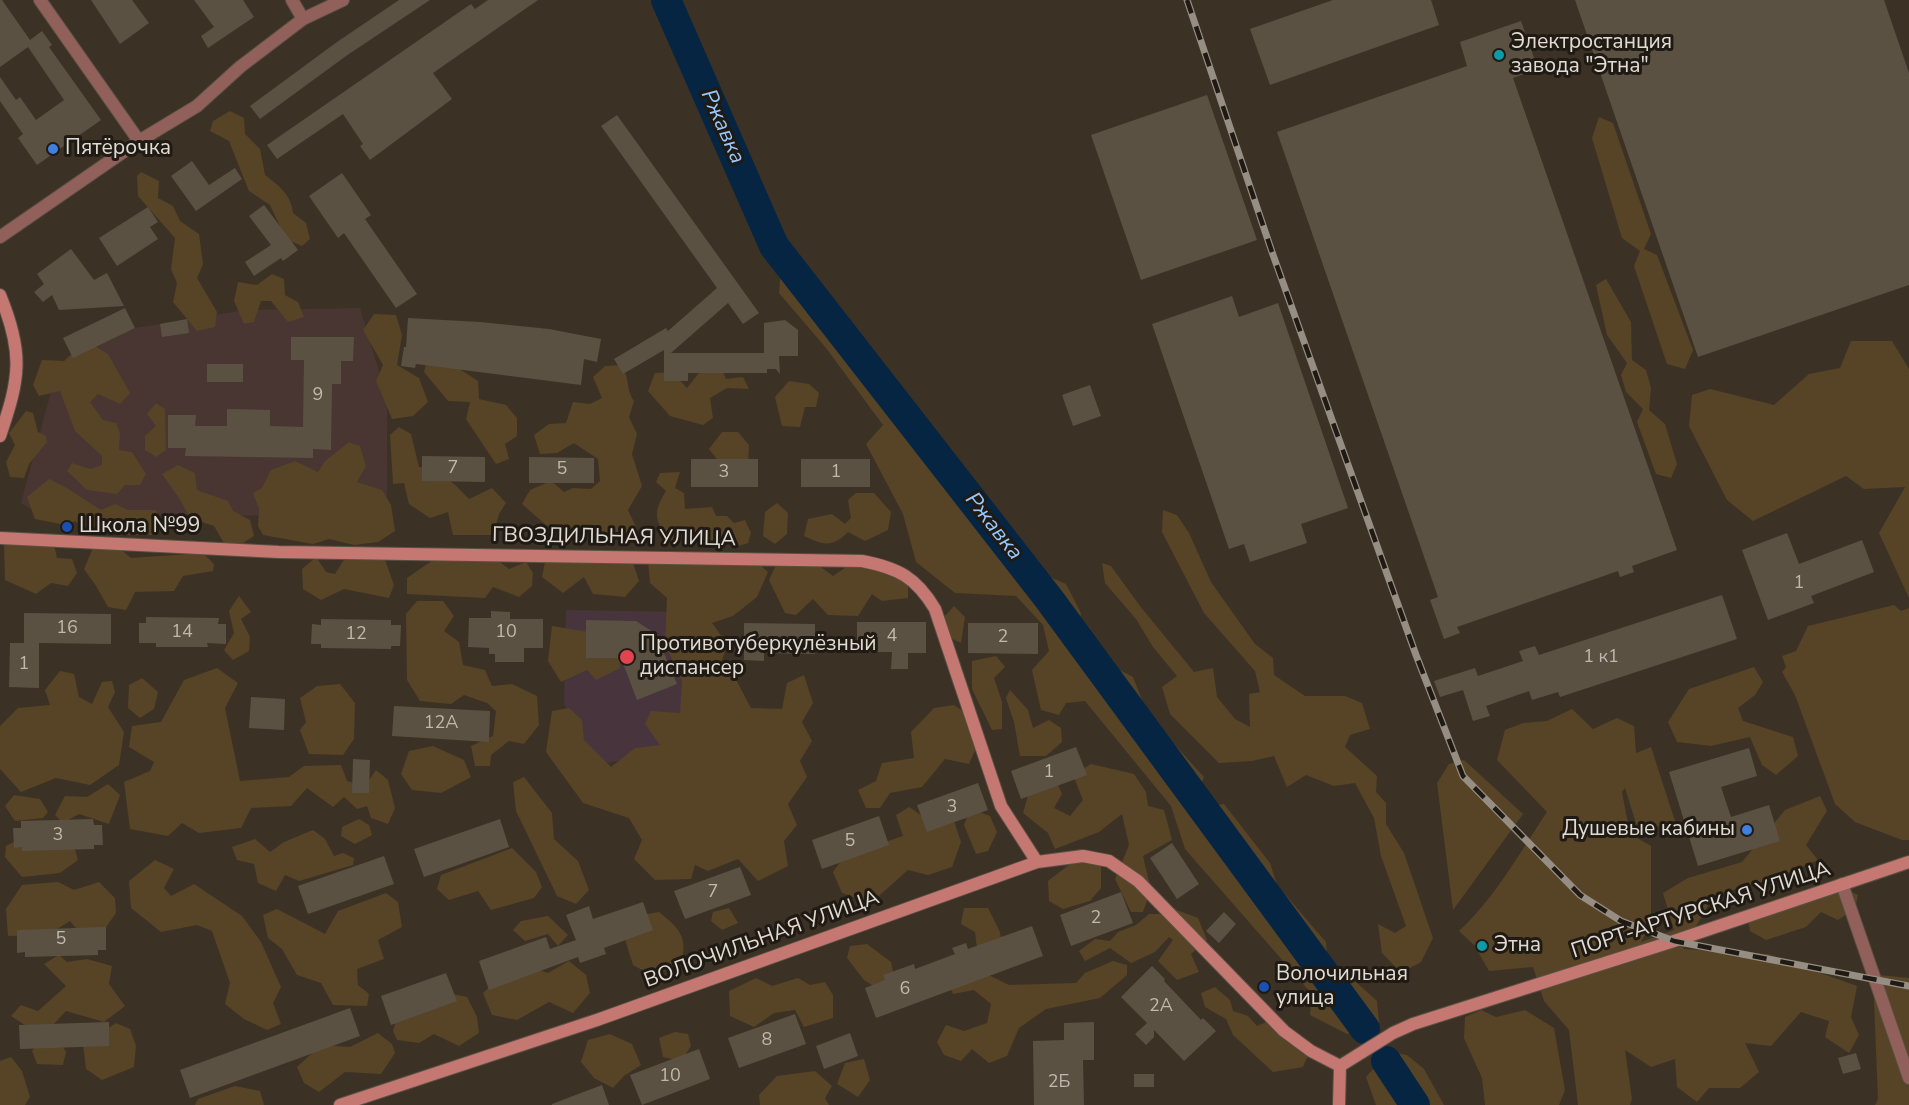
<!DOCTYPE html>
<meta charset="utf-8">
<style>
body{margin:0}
canvas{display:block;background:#3b3124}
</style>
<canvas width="1909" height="1105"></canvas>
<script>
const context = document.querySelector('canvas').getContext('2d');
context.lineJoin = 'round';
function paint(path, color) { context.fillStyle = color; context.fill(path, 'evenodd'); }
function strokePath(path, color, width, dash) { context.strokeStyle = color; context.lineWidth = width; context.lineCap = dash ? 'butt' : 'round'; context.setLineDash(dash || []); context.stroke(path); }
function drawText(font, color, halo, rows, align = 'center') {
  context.font = font + ' "Nunito Sans",sans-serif'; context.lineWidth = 6; context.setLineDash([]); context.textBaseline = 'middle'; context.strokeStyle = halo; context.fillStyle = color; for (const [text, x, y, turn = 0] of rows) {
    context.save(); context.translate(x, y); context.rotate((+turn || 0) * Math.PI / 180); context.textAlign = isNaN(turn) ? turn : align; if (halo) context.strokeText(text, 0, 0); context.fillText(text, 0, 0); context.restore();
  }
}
paint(new Path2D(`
 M360,308L387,398V517L37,513L21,503L56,373L73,358L135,328L160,324L245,310Z`), '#493532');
paint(new Path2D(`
 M566,610L687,612L693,747L590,766L564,703Z`), '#48343c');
paint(new Path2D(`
 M230,111L244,118L245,134L260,149L265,175C279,186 291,194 293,213L306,223L310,239L302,246L286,239L270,205L249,191L229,141L210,131L213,121Z
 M1599,117L1613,123L1651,234L1644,249L1657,255L1693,350L1685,369L1667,364L1634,266L1640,251L1622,238L1592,138Z
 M141,172L159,181L158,198L173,206L180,221L199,234L203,264L197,278L217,312L215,327L197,331L173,302L177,283L171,269L175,238L138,196L137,176Z
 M793,267L850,336L942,457L951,479L979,503L1027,567L1066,584L1081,613L1079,630L1096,658L1133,677L1148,715L1204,777L1197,795L1205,807L1224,804L1270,863L1277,885L1326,942L1328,971H1344L1377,1001L1379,1022L1347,1034L1310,1015L1312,994L1185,849L1171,806L1085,701L1066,703L1059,715L1041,710L1032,670L1049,651L1043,625L1016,596L955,593L916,562L903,514L866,444L883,425L826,348L779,293L781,269Z
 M272,274L284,279L285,295L298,302L304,317L288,322L271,301H261L254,322L244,324L234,301L238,282L257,285Z
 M1606,279L1631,322L1632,360L1646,370L1651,388L1649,410L1665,424L1677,464L1671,478L1656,474L1637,422L1643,409L1626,392L1621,375L1627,363L1607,335L1596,285Z
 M374,314L396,315L402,335L397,365L419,378L428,402L413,416L392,419L376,381L383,365L363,330Z
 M86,341L108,354L130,393L120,404L98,394L90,402L103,420L116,423L120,433L119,450L132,452L146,474L140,485H125L117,494L87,490L67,471L72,463L90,469L102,465V456L75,431L60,391L39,396L33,385L42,360L64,361Z
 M1851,341H1892L1909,369V598L1879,533L1905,487L1864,489L1846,476L1753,521L1727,500L1689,426L1692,395L1710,389L1774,405L1809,374L1840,368Z
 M427,361L452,364L478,381L479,399L506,405L517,418V436L505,444L509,459L496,464L466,419L470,402L448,401L424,372Z
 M621,365C631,380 625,387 634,401L629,417L637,434L632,454L642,486L628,510L637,529L630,538L606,537L597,529L547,526L522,504L530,490L551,481L564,492L573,488L591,489L600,481L598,459L574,443L557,453L540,454L534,435L549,424L566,423L573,402L590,404L602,398L593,377L605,366Z
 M705,365L721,367L726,379L743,377L749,389L727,388L710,398L713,418L703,425L670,416L648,391L655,373L672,372L687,388Z
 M789,381L809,384L819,393L816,407H805L800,427L782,426L775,397Z
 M156,403L165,409L166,450L156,457L145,450V436L156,426L147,414Z
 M26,411L33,413L38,432L46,436L47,442L29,464L24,478L10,477L6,462L15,445L9,433Z
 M399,427L411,434L419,467C440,467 455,485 469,499L492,488L506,503L499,514L493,535H453L448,512L430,518L409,504L404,483L393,484L390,435Z
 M722,432H738L749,445L748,464L723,467L709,449Z
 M349,442L360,446L366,466L357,482L382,490L391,505L395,531L378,542L354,545L329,539L313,544L263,535L258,526L259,509L253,493L262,488L271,470L295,461L318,472L325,461Z
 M178,465L195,473L197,490L228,501L233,511L250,520L254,536L237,547L224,543L214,526L190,518L179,498L162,474Z
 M680,472L675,488L684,493L685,509L712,507L716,516H727L734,523L745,520L751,533L748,543L739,546L728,535L707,546L684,536L670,542C655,520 652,514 666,491L656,482L660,473Z
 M49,479L67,488L101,510L115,504L128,510H156L163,526L152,535H124L117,526L87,531L75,521L65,525L35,519L27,497Z
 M856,493H874L891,512L888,530L865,541L848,532C832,548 823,545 804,536L808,519L832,514L845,524L851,518L848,500Z
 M777,503L788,513L787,534L775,544L763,536L765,512Z
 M1163,510L1177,515L1189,533L1211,582L1255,644L1273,658L1274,675L1305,696H1345L1362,703L1370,729L1350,735L1345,747L1377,776L1376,792L1386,803V824L1404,853L1433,938L1421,962L1401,973L1382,953L1378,924L1395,933L1406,926L1381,856L1374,818L1355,783L1334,786L1306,775L1287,787L1274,756L1252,761L1219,763L1170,714L1162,687L1177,676L1153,647L1136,619L1105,583L1102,563L1111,566L1140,606L1194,672L1213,668L1217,697L1235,719L1250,727L1249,694L1260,692L1255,671L1204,613L1162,532Z
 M52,535L57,558L72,559L77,573L68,586L51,583L36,594L5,580L4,544Z
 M118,547L131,558L203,553L214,564L213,571L183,576L174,591L135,592L126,610L108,607L96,586L84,569L93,548Z
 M630,554L639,581L625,597L593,594L584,577L563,593L542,577L545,562Z
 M806,556L833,576L858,559L895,563L908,583V598L882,601L872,594L858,616L828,615L813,599L796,615L785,613L769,580L776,565Z
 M316,557L326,572L335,574L345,558L384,557L394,585L389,598L344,589L321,600L303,589L302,569Z
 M436,558L496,559L509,569L526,562L533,573L532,586L519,597L493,587L485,598L407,594V578Z
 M648,561L758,563L768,572L757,597L733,616L712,623C728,644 729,647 717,671L734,676L751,708L782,709L787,683L804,675L813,703L802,722L812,741L800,761L807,777L788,804L797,825L784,841L788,866L758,881L738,859L708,871L695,865L691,879L655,880L634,859L642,840L629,818L583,803L546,752L552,711L569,708L582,720L584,740L611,767L635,748L660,745L645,724L651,711L680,713L682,681L665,644L667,598L650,583Z
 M239,596L251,612L241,619L250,637L249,651L233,660L224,650L234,633L229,611Z
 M417,601H443L454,616L444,631L459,642L463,665L485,670L492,686L512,684L537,696L539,725L524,744L509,741L491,755L490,766H475L471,746L493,736L496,711L487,703L464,695L451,704L420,701L407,680L406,614Z
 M1894,605L1901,611L1909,608V840H1902L1855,822L1835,804L1795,695L1782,672L1786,667L1782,656L1796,651L1808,626Z
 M954,606L965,617L961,643L951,638L944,617Z
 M552,626L595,633L620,652V668L596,680L587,670L561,682L548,661Z
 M996,656L1005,667L994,678L1002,702V729L992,730L972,689V661Z
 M1754,667L1763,682L1755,695L1738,708L1743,721L1793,737L1798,756L1776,775L1762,765L1750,737L1711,746L1677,742L1668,722L1689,689Z
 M217,668L238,683L225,708L240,781L289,777L304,766L341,765L347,781L365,786L376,770L388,780L395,808L388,824L371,818L367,806L357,809L344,797L333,807L307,788L291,806L251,808L241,828L199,833L182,823L168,836L130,829L124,782L150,771L154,762L129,747L132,726L161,722L184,680Z
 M60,671L74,674L79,697L92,704L102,682L112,681L115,692L108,707L124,732L119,765L90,785L56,778L21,792L0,769V726L18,708L50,705L45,690Z
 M142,678L158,692L154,709L140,718L128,708L129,685Z
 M340,684L355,703L354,739L343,755L309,754L300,730L306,722L300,698L317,686Z
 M1010,690L1028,710L1033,728L1049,720L1061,728L1062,742L1046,756H1020L1014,722L1006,698Z
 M954,705L967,714L977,746L969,764L945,759L922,787L890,793L880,808H866L858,790L876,781L882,763L914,758L911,732L934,708Z
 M1572,709L1593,729L1617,718L1634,726L1636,753L1651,747L1675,821L1639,833L1625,788L1622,792L1630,834L1651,846V924L1641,942L1674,930L1663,893L1688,878L1742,862L1785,810L1820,796L1827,811L1806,845L1818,860L1776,878L1714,895L1683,949L1768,954L1857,986L1851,1017L1859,1035L1849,1053L1825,1037L1829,1021L1801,1012L1771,1046L1745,1043L1759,1072L1740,1088H1709L1697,1102L1677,1087L1675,1059L1651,1067L1625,1050L1632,1099L1630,1105H1578L1569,1030L1544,1001L1533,967L1489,971L1474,945L1459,931C1495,898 1520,852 1547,812L1497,760L1505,730L1523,723L1547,721Z
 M433,746L464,760L471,777L441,793L412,790L401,774L409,751Z
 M1464,760L1523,814L1453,910L1437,783L1449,764Z
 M1091,764L1134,774L1146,792L1148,806L1164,810L1172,840L1143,856L1151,890L1143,912H1131L1115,879L1129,845L1122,814L1099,832L1055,849L1048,833L1023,813L1031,785L1054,776L1062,794L1054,808L1070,816L1083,800L1073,775Z
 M524,777L552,813L554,839L578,861L589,890L576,904L557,896L516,811L513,782Z
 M108,784L120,795L109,824L79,814L63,823L55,815L65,796L87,797Z
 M14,795L40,799L48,812L43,818L15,821L5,806Z
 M909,807L930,821L952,815L961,842L952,867L928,875L908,870L871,903L842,893L833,872L850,848H868L903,836L896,815Z
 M970,809L990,816L997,832L988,851L976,854L964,825Z
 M359,819L369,825L372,835L355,844L341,836L342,827Z
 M313,830L325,839L334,856L343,853L354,858L353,865L299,881L285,875L276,891L258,883L254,864L237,860L232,847L255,839L270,852L284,842Z
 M30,834L72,839L78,860L60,873L22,877L5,857L6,846Z
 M512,848L536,872L542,887L534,898L491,910L478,891L449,900L437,889L441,875Z
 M155,860L174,869L164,888L171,896L194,884L242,916L261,942L281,987L273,1003L281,1024L267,1030L244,1019L225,1004L230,983L212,931L197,925L161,932L131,908L129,881Z
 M1074,861L1101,863V888L1090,901L1063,909L1049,901L1048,881Z
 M58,882L74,890L99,882L115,898L116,913L102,933H80L70,921L47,935L8,936L6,909L22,885Z
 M1833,884L1858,895L1855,909L1838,920L1821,912L1806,927L1766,940L1750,931L1748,921Z
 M386,893L398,902L402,927L378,940L384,959L357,969L358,985L369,994L367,1006L333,1005L321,983L297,975L282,949L268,938L263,915L277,909L325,934L338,911Z
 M729,908L738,923L722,930L711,921L713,912Z
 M964,908H988L1000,932L1003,948L978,957L975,932L961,924Z
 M1174,909L1198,918L1207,940L1191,954L1199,972L1177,980L1158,961L1173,940L1169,937L1155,952L1131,963L1110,948L1085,961L1079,951L1095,939L1110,941L1118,932L1136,925L1149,914H1164Z
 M659,912C678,927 689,937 681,964L653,976L633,965L623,933L635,916Z
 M548,916L568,935L558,946L548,934L525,941L513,930L521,921Z
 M867,944L891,962L895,981L883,992L864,980L847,958L850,946Z
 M59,955L67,962L87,959L112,966L109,984L125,1006L104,1022L66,1011L50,1028L31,1029L11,1016L21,1005L38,1011L66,986L44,964Z
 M569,961L586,975L590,993L573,1013L549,1002L517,1020L492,1015L483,993C504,974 519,962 548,973Z
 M939,961L972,967L1009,985L1076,983L1085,973L1113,961L1127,965V975L1100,998L1046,1009L1019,1028L1007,1056L989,1063L972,1049L961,1061L944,1055L937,1042L946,1025L964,1031L987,1023L991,1004L974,990L953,994Z
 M1879,975L1909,978V1105H1875L1878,1099L1874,1000Z
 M756,978L772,986L798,978L810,985L825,982L833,995V1018L804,1027L795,1010L774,1013L754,1027L730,1016L729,991Z
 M1215,987L1230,1000L1233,1011L1248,1016L1257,1026L1279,1017L1287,1025L1289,1036L1312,1046L1303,1067L1273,1072L1233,1035L1226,1019L1205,1007L1201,993Z
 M447,993L467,997L477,1017L479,1033L459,1046L434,1034L419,1043L397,1040L393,1031L400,1009Z
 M1481,1010L1496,1017L1525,1010L1554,1028L1565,1090L1559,1105H1485L1482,1078L1464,1038L1465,1017Z
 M116,1023L130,1029L136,1046L134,1067L102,1080L86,1069L83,1044Z
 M675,1032L688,1034L691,1046L681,1061L663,1057L659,1038Z
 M378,1033L392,1044L395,1053L381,1074L345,1072L319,1092L304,1083L297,1067L321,1045L350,1047Z
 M610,1034L632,1044L641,1065L624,1076L613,1088L594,1078L581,1062L588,1040Z
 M45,1035L57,1036L66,1052L63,1065L37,1064L32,1051Z
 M1388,1052L1407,1055L1424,1069L1444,1105H1376L1366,1077Z
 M11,1057L22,1071L30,1097L25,1105H0V1061Z
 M864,1059L870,1080L858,1097L837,1084L845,1063Z
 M815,1071L832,1086L825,1098L829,1105H760L759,1095L777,1076Z
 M235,1086L260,1091L264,1105H195L198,1099Z`), '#574326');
strokePath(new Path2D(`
 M666,0L774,246L1049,599L1365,1029
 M1386,1061L1415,1105`), '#052543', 30);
paint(new Path2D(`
 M0,0H2L30,40L42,31L52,45L49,47L101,120L37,165L18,138L23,134L0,101V77L16,100L20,97L36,120L64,100L28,47L0,67Z
 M91,0H132L149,23L120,44Z
 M194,0H243L254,17L208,48L201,36L214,27Z
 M399,0H430L346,56L260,119L250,106L337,42Z
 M488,0H538L433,73L452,99L370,160L360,146L363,144L343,114L277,159L267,145L471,4L475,9Z
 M1333,0H1431L1439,25L1270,85L1250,29Z
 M1575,0H1884L1909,73V285L1698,357Z
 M1521,21L1538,69L1513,78L1677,550L1632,566L1634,572L1620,577L1618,571L1457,627L1460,633L1444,639L1430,600L1438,597L1277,132L1467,66L1460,42Z
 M1207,95L1257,240L1141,280L1091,135Z
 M617,115L759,313L743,324L728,303L671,353H764V323L785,320L798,330V356H779L780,374L776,369H767V373H688V381H664V350L623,374L614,359L666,328L668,331L717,288L601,126Z
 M192,161L209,185L235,168L242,179L196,211L171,176Z
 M342,173L371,215L365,219L417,294L396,308L344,233L338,238L309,196Z
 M264,205L298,250L283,261L281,258L254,276L245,262L271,245L249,216Z
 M148,207L158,222L150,227L158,239L117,266L99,238Z
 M71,249L94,280L107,273L124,306L59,310L52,295L43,302L34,292L44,284L37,274Z
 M1232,296L1239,317L1278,303L1348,508L1301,524L1307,543L1250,562L1244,544L1229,549L1152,324Z
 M125,308L135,328L73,358L63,338Z
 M408,318L480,322L549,329L601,339L597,362L584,359L581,385L416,364L415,368L401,366L404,347H406Z
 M187,319L189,333L162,337L160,324Z
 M291,337H354L353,361H341V384H332L331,450L313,449V458L250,457L185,456L186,448H168V415H196L195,426H227V409L270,410V426L303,427L304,360H291Z
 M207,364H243V382H207Z
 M1090,385L1101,416L1073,426L1062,395Z
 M422,456L485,457V482L422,481Z
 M529,457L594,458V483H529Z
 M691,459H758V487H691Z
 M801,459H870V487H801Z
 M1787,533L1799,564L1862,540L1874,572L1811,596L1814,603L1768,620L1742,550Z
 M1722,595L1737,639L1560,697L1558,692L1532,700L1529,691L1486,706L1490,716L1473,721L1463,690L1440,697L1434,681L1475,668L1478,676L1523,661L1519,651L1535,646L1539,655Z
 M491,611L510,612V619H543V648H524V662H495V654H489V648L468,647L469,618H491Z
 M24,613L111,614V644L39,643V688L9,687L10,643H24Z
 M146,617L219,618L218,624H226V644L207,643L208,647H156V643H139V623H146Z
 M321,619L391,620V625H401L400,646H391V649L321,648V644H311L312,624L321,625Z
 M586,620L636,621L656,634L677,684L637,700L621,658H586Z
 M857,622H926V653H908V669H891L892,652H857Z
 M744,623L815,624V654L764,653V661L744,660Z
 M968,623H1038V654L968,653Z
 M251,697L285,699L284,730L249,728Z
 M394,706L490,711L489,742L392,736Z
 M1076,747L1087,775L1021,799L1011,771Z
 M1749,748L1757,776L1721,787L1731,817L1769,805L1780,841L1698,866L1669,772Z
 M353,759L370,760L369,793H352Z
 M978,783L988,810L927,832L917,805Z
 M879,816L889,845L822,869L812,840Z
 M93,819L94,825H102L103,845H94V849L22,851V847L14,848L13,828H21V821Z
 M500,819L509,847L424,877L414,849Z
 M1172,843L1199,884L1177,899L1150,858Z
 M384,856L394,884L308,914L298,886Z
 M740,867L751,895L685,919L674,891Z
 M1121,892L1133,923L1071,946L1060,915Z
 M643,902L653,930L604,948L606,954L580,963L578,957L489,990L479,961L546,937L550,949L576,940L566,915L589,906L593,919Z
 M1224,912L1236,924L1219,943L1206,931Z
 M1032,926L1043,956L876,1018L865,988L885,980L883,975L914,964L915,969L955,954L952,948L966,943L968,949Z
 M106,927V950H98V955L25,957V952L17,953V930Z
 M1152,966L1165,979L1164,981L1201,1020L1203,1018L1216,1031L1184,1061L1154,1030V1037L1146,1045L1135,1034L1147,1023L1121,997Z
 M446,973L457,1001L391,1025L381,996Z
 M350,1008L360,1036L190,1098L180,1070Z
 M795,1014L806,1044L739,1068L728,1038Z
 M109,1022V1046L20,1049L19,1025Z
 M1094,1022V1060H1083L1084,1105H1034L1033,1041L1064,1040V1023Z
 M850,1033L858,1056L824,1069L816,1046Z
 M699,1049L710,1079L642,1105L630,1075Z
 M1856,1053L1861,1069L1843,1074L1838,1058Z
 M1134,1074H1154V1087H1134Z
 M602,1085L609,1105H552V1104Z`), '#5b5142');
const street = new Path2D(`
 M40,0L139,141
 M292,0L303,19
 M0,237L139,141L197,106L240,67L303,19L343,0
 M1842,884L1909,1078`);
const secondary = new Path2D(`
 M0,295C24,353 20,378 0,436
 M0,538L279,552L862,561C898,568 916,577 935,609L1001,806L1037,862
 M1340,1066L1393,1033L1413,1024L1674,941L1909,862
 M340,1105L597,1020L1037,862L1083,856L1109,861L1138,881L1284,1031L1311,1051L1340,1066
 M1339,1105L1340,1066`);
strokePath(street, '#595043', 14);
strokePath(secondary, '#595043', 14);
strokePath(street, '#91605b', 12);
strokePath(secondary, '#c47871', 12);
const rail = new Path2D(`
 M1187,0L1272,252L1416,655L1463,776L1580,895L1621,921L1674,941L1909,986`);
strokePath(rail, '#968e83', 7);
strokePath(rail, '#1f1a14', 4.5, [14]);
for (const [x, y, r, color] of [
 [1499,55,6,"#0f9aa8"],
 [53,149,6,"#3f7fe0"],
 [67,527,6,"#1a4fb4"],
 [627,657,8,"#e0444e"],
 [1747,830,6,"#3f7fe0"],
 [1482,946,6,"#0f9aa8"],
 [1264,987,6,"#1a4fb4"]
]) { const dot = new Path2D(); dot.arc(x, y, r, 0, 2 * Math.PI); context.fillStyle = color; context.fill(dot); strokePath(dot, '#1f1a14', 2); }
drawText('18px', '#c0b8ae', null, [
 ["9",318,396],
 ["7",453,469],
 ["5",562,470],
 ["3",724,473],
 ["1",836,473],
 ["1",1799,584],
 ["16",67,629],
 ["14",182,633],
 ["10",506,633],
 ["12",356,635],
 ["4",892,637],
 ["2",1003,638],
 ["1 к1",1601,658],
 ["1",24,665],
 ["12А",441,724],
 ["1",1049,773],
 ["3",952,808],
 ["3",58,836],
 ["5",850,842],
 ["7",713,893],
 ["2",1096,919],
 ["5",61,940],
 ["6",905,990],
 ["2А",1161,1007],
 ["8",767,1041],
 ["10",670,1077],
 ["2Б",1059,1083]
]);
drawText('21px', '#e1dbd2', '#1f1a14', [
 ["Электростанция",1511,43],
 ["завода \"Этна\"",1511,67],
 ["Пятёрочка",65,149],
 ["Школа №99",79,527],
 ["Противотуберкулёзный",640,645],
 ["диспансер",640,669],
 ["Душевые кабины",1735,830,"right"],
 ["Этна",1494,946],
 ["Волочильная",1276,975],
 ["улица",1276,999]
], 'left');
drawText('21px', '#e1dbd2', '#1f1a14', [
 ["ГВОЗДИЛЬНАЯ УЛИЦА",614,538,1],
 ["ПОРТ-АРТУРСКАЯ УЛИЦА",1701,911,-18],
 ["ВОЛОЧИЛЬНАЯ УЛИЦА",762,940,-20]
]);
drawText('italic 22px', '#97c8fd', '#1f1a14', [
 ["Ржавка",722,127,66],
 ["Ржавка",993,527,52]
]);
</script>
